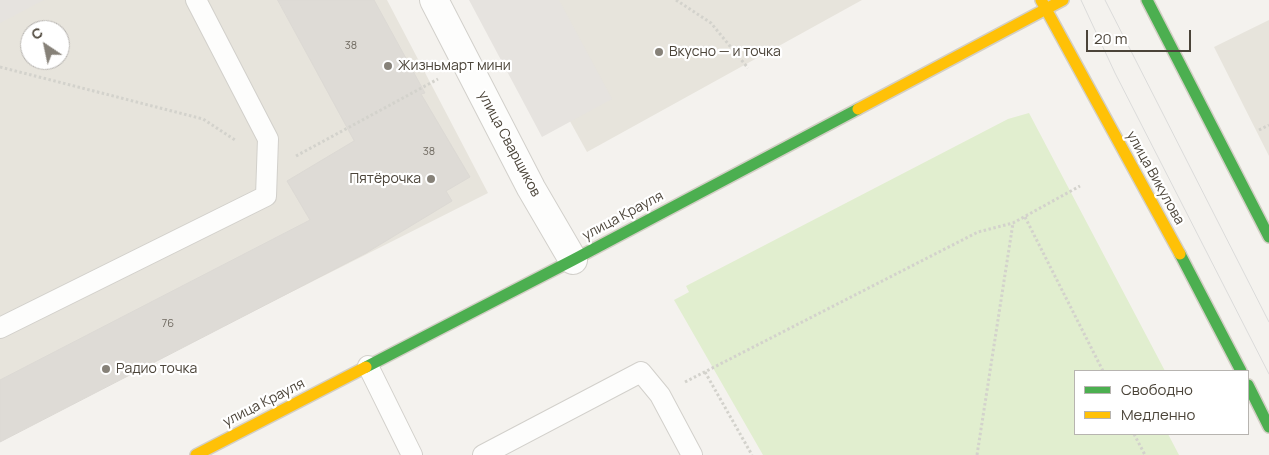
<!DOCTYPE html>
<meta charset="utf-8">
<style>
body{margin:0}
#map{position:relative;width:1269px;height:455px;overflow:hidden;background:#f4f2ee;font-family:Manrope,sans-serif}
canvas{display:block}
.legend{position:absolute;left:1074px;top:370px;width:175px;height:65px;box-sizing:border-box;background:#fff;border:1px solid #b7b4b0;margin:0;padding:6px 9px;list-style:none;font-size:15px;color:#4b4439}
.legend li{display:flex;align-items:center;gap:10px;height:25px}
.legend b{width:25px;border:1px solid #b7b4b0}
.north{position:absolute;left:20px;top:20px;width:50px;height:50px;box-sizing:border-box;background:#fff;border:1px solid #b7b4b0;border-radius:50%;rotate:326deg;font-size:14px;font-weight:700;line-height:20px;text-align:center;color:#4b4439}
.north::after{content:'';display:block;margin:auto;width:18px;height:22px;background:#868178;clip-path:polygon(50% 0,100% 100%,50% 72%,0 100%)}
.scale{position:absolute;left:1086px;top:30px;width:105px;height:22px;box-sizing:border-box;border:2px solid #4b4439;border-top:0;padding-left:6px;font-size:15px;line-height:18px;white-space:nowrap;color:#4b4439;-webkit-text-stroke:4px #fff;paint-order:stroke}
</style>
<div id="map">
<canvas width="1269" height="455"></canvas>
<ul class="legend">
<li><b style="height:6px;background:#4caf50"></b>Свободно</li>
<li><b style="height:6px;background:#ffc107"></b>Медленно</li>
</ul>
<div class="north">С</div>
<div class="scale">20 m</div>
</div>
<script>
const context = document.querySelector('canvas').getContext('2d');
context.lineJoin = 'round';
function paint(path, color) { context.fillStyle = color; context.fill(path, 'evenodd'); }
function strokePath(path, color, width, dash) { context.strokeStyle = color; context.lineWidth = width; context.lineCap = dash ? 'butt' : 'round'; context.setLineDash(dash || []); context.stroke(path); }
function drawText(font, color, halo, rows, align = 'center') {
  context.font = font + ' Manrope,sans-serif'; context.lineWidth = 4.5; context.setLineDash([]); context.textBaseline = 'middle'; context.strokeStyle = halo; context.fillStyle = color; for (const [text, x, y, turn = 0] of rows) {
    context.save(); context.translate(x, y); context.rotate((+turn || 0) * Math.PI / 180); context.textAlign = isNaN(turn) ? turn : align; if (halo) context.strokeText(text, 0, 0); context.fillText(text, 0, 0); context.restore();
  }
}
paint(new Path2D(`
 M0,0H387L488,193L0,439ZM30,30H60V60H30Z
 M503,0H862L587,152Z
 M1269,20V156L1214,47Z`), '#e7e4dc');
paint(new Path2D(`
 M1029,113L1165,371H1075V434H1168L1179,455H763L674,300L689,292L686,286L1008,119Z`), '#e1eecf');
paint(new Path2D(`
 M0,0H44L0,23Z
 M469,0H559L612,99L542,137Z`), '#e6e3df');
const building = new Path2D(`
 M278,0H374L425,93L421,94L470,177L446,191L452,201L366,253L0,442V380L310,220L287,181L354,141Z`);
paint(building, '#dedbd6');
strokePath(building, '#dcd9d4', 1);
const lane = new Path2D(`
 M0,328L266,196L268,139L196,0
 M368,366L412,455
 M483,455L641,372L660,395L692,455`);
const street = new Path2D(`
 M434,0L531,188L573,260`);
const fast = new Path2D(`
 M1147,0L1269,237
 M1180,254L1241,371
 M366,367L573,260L858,109
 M1248,385L1269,427`);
const slow = new Path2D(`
 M1041,0L1180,254
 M858,109L1063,0
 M196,455L366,367`);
strokePath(lane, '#d2d0cb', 22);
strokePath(street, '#d2d0cb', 30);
strokePath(fast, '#d3cfc5', 14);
strokePath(slow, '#d3cfc5', 14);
strokePath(new Path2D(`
 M676,0L711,23L748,68
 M0,67L203,119L235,140
 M1259,130L1269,125
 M296,156L438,79
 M1025,217L1103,371
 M705,372L752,455
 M685,382L978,232L1013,223L1080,186
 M1134,434L1145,455
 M977,455L1013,223`), '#d3d2cc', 3, [2.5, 2.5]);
strokePath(lane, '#fdfdfc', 20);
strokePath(street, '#fdfdfc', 28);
strokePath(fast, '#4caf50', 11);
strokePath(slow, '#ffc107', 11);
strokePath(new Path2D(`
 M1081,0L1115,73L1269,374
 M1105,0L1269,322`), '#dbdbda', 1);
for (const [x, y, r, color] of [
 [659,52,5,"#868178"],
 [388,66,5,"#868178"],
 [431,179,5,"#868178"],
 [106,369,5,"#868178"]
]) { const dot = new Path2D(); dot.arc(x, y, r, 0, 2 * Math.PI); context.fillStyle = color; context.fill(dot); strokePath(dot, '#fff', 2); }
drawText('11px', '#706a61', null, [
 ["38",351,46],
 ["38",429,152],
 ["76",168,324]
]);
drawText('14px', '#4b4439', '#fff', [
 ["Вкусно — и точка",669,52],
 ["Жизньмарт мини",398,66],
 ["Пятёрочка",421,179,"right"],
 ["Радио точка",116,369]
], 'left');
drawText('14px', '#4b4439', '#fff', [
 ["улица Сварщиков",509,144,62],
 ["улица Викулова",1155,178,61],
 ["улица Крауля",623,216,-28],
 ["улица Крауля",264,403,-27]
]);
</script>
